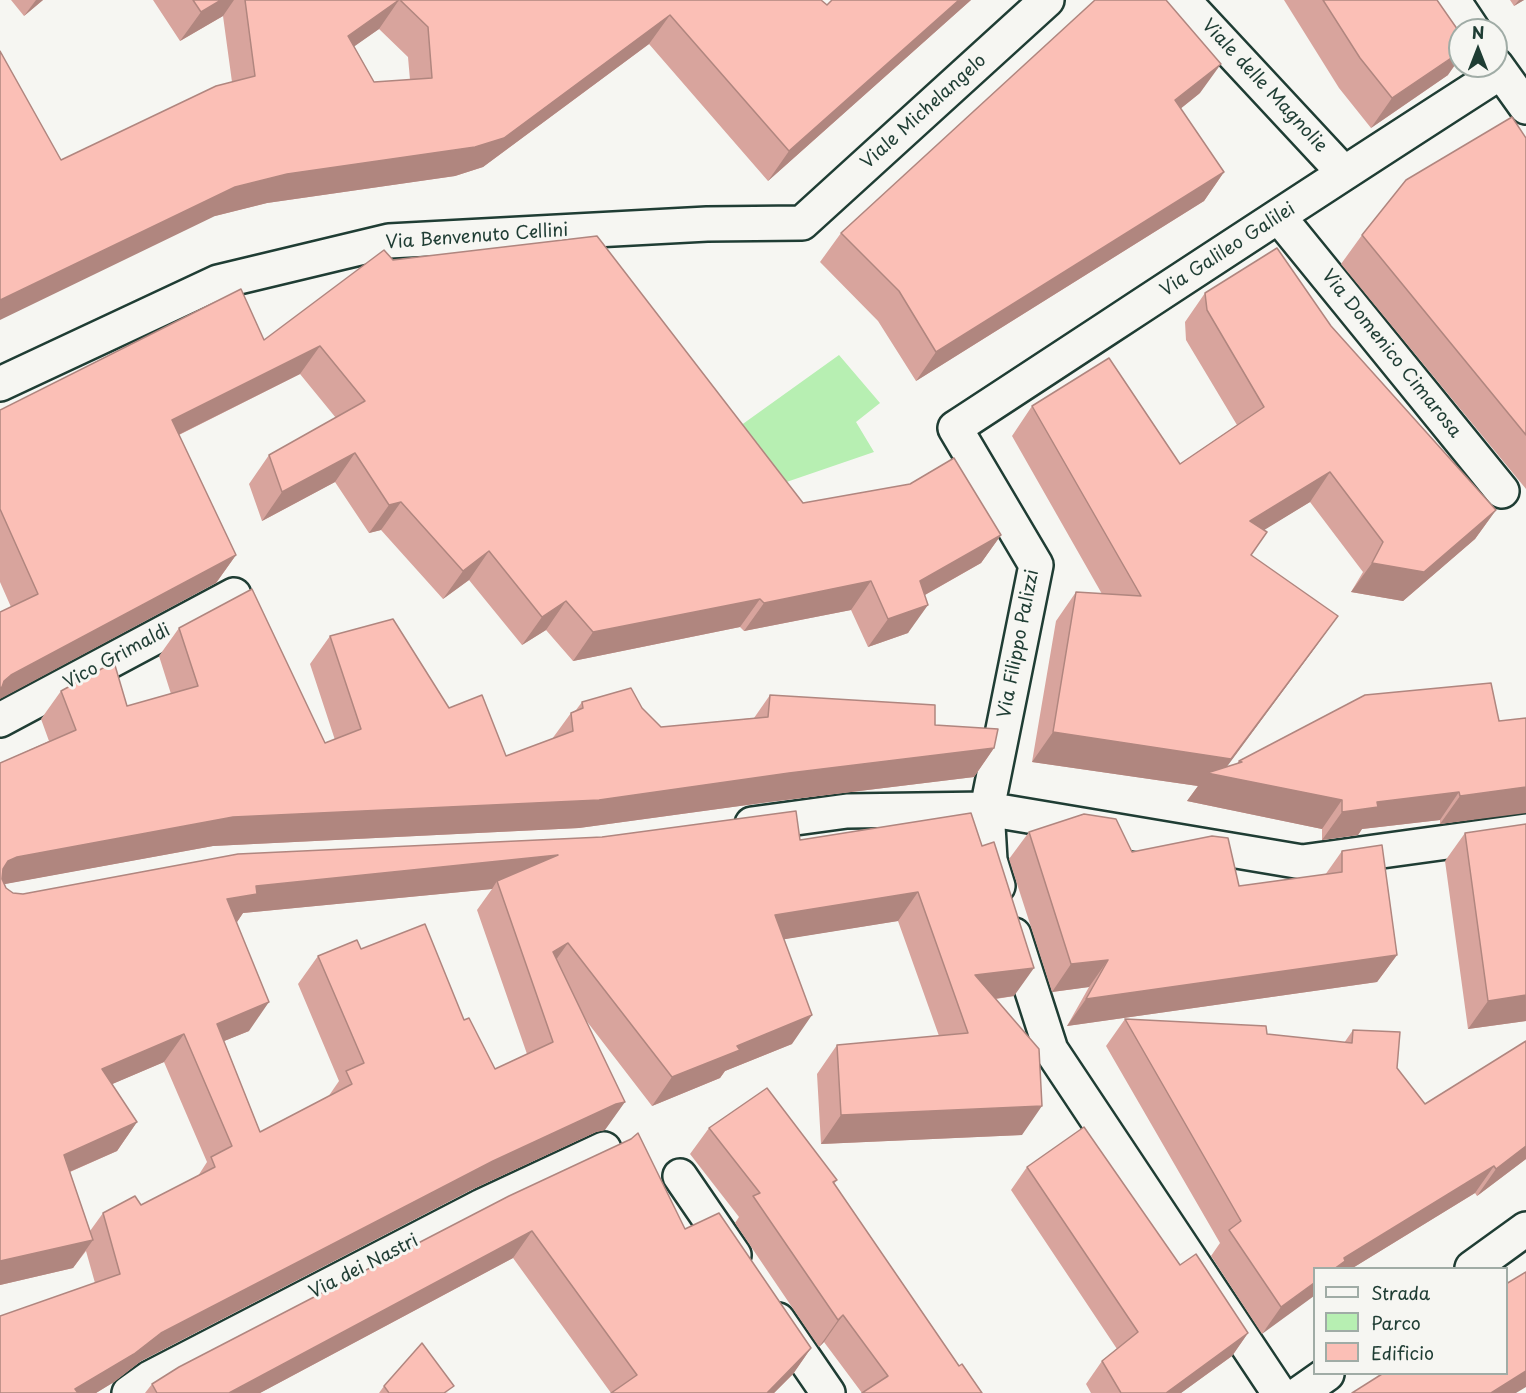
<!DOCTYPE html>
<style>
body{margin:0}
#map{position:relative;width:1526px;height:1393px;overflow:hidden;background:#f6f6f2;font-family:"Playpen Sans",sans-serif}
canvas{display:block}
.legend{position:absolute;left:1313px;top:1267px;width:195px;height:108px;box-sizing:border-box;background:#f6f6f2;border:2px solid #a0aca6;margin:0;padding:8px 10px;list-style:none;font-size:18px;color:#1f3d34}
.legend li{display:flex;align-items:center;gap:12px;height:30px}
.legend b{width:30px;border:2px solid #a0aca6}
.north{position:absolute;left:1448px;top:18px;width:60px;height:60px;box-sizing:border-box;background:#f6f6f2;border:2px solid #a0aca6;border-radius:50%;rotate:0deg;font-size:16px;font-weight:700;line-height:24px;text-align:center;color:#1f3d34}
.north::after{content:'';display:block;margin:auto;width:21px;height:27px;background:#1f3d34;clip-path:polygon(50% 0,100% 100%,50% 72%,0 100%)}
</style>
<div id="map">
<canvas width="1526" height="1393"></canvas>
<ul class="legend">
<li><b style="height:8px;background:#f6f6f2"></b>Strada</li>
<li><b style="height:16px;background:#b7efb2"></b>Parco</li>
<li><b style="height:16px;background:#fbbfb6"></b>Edificio</li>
</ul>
<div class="north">N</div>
</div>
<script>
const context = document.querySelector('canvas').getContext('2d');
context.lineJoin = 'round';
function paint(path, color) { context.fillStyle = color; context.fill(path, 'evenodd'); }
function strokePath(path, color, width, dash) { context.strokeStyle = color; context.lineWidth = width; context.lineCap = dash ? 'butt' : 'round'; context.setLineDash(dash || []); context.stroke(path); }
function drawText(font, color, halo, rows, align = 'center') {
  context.font = font + ' "Playpen Sans",sans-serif'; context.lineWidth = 6; context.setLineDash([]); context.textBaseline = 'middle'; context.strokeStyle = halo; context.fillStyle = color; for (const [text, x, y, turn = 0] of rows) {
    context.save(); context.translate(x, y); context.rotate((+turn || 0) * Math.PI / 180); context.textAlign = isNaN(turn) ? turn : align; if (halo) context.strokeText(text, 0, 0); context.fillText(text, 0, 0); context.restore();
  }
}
paint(new Path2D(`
 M839,355L880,403L856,422L874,452L769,488L726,436Z`), '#b7efb2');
const minor = new Path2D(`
 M1183,0L1344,173
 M1453,0L1473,30
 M1496,65L1526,107
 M1279,217L1502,491
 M0,384L218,282L389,241L707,224L802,223L1047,0
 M0,720L234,595
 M752,824L847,811L987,809L1302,862L1526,831
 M998,886L990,860L987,809L1036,565L955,428C1137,309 1318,189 1501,72
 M1014,935L1051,1050L1279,1393
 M680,1176L734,1255
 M1472,1268L1526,1229
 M778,1320L828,1393
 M129,1393L150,1378L482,1206L604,1149
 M1300,1393L1327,1374`);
strokePath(minor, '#1f3d34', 38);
strokePath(minor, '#f6f6f2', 33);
paint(new Path2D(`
 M11,0H43L24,16Z
 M153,0H821L827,5L832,0H971L768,181L649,44L483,167L455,176L267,203L215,216L61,160L232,82L223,16L180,41ZM379,29L408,57L410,80L374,82L354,46Z
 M1284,0H1437L1448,75L1371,128L1339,88Z
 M1510,0H1524L1514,6Z
 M1200,93L1180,109L1224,172L1204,201L916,381L878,321L820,262L841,233Z
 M1526,138V489L1341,264L1362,235Z
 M393,260L803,503L1001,535L981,563L925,595L908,633L868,647L851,610L744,631L740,627L573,661L546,630L522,645L469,580L443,599L381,530L369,533L335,482L262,521L249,484L269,455L336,418L300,374L179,435L236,555L216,583L11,607L0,582V410L264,340Z
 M1205,293L1331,326L1496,510L1475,539L1403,601L1351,592L1363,572L1310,502L1263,530L1267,532L1251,555L1317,645L1226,767L1499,721L1523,812L1440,824V820L1362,829L1358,835L1322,840V829L1187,801L1198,786L1032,762L1056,621L1076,592L1102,594L1012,436L1032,406L1180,464L1237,425L1186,340L1185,322Z
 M179,628L325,743L335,740L310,664L330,636L449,708L506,756L552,739L571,713L576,710L582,702L642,708L661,727L754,718L770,695L935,725L994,748L974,777L769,802L579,828L213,846L4,884L6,888L13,893L23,894L800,840L971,813L1014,996L996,999L1022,1135L821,1144L817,1074L837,1045L939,1036L898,921L784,939L792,1044L725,1071L720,1078L652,1106L585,1019L605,1130L596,1132L473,1189L141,1361L114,1382L96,1393H0L95,1283L86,1251L73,1268L0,1285V763L49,741L41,719L61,691L127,706L171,694L159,656ZM492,889L477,910L527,1054L495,1069L464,1020L361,949L318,956L298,984L339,1081L328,1097L260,1132L224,1041L249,1031L237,922L243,913ZM164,1062L207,1162L198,1176L141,1205L103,1213L90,1231L70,1172L117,1151L137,1122L112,1084Z
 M1029,832L1132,852L1239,886L1325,875L1342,851L1397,955L1377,982L1067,1026L1089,987L1052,992L1009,859Z
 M1465,833L1526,1021L1468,1029L1445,861Z
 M1125,1019L1344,1043L1353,1030L1397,1068L1425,1104L1526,1159L1477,1196L1475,1193L1351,1269H1314L1262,1334L1211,1256L1220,1243L1106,1046Z
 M709,1128L837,1180L834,1184L959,1366L862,1393L824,1342L819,1347L735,1223L739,1217L690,1154Z
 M1027,1167L1180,1265L1248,1333L1232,1356L1181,1393H1091L1086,1384L1102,1361L1117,1349L1011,1190Z
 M509,1196L685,1229L811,1348L793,1374L774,1393H611L513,1258L260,1393H145L152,1384Z
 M384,1386L449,1393H379Z`), '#d8a49d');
paint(new Path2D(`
 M36,0H43L24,16Z
 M221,0H234L223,16L180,41L201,12Z
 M399,0L379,29L328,65L348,36Z
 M959,0H971L768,181L789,151Z
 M1519,0H1524L1514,6Z
 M670,15L649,44L483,167L455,176L267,203L215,216L0,320V300L235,187Z
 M1460,52V58L1448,75L1371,128L1392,98Z
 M1221,64L1200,93L1154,130L1175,100Z
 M1224,172L1204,201L916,381L936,352Z
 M320,346L300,374L152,448L172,420Z
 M355,453L335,482L262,521L282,492Z
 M1330,472L1310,502L1230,551L1250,521Z
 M401,502L381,530L369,533L389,505Z
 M1496,510L1475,539L1403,601L1351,592L1372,563Z
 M1001,535L981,563L900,609L920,581Z
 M489,551L469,580L443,599L463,571Z
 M236,555L216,583L0,699V687L4,681L11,675Z
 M871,581L851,610L744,631L764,603Z
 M760,599L740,627L573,661L593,632Z
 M566,601L546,630L522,645L542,617Z
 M928,605L908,633L868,647L888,619Z
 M1338,616L1317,645L1220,776L1228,777L1239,761L1342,800L1322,829L1187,801L1198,786L1032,762L1053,732Z
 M994,748L974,777L769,802L579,828L213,846L0,885V872L8,861L17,857L233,817L789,773Z
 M1526,787V813L1440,824L1460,796Z
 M1459,792L1440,820L1362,829L1358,835L1322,840L1342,812L1377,802Z
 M558,855L497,881L492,889L243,913L237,922L207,927L227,899L256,886Z
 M918,892L898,921L755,944L775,915Z
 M568,943L548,971L553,952Z
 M1397,955L1377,982L1067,1026L1086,999Z
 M1108,960L1089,987L1052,992L1071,964Z
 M1034,968L1014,996L957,1004L975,975Z
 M1526,995V1021L1468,1029L1488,1001Z
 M269,1002L249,1031L197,1052L217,1024Z
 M812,1015L792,1044L725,1071L720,1078L652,1106L672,1077L737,1046Z
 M184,1034L164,1062L82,1097L102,1069Z
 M625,1102L605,1130L596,1132L473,1189L141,1361L114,1382L96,1393H72L75,1389L161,1333L493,1161L616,1104Z
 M1042,1106L1022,1135L821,1144L841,1115Z
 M137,1122L117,1151L44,1183L64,1155Z
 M1526,1146V1159L1477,1196L1496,1169Z
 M1494,1166L1475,1193L1351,1269H1334L1344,1258Z
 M532,1231L513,1258L260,1393H229Z
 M93,1240L73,1268L0,1285V1261Z
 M1314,1283V1296L1262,1334L1281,1307Z
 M843,1315L824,1342L819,1347L838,1320Z
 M1248,1333L1232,1356L1181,1393H1166Z
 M811,1348L793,1374L774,1393H767Z
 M1526,1371V1387L1516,1393H1491Z`), '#b0867f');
const building = new Path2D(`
 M193,0H221L201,12Z
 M245,0H399L348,36L374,82L432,78L428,27L400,0H821L827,5L832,0H959L789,151L670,15L504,138L475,147L287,174L235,187L0,300V51L61,160L216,86L255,76Z
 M1095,0H1166L1221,64L1175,100L1224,172L936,352L899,291L841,233Z
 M1323,0H1437L1460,33V52L1392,98L1360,58Z
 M1512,117L1526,138V435L1362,235L1406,180Z
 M597,236L803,503L910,484L954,458L1001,535L920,581L928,605L888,619L871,581L764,603L760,599L593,632L566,601L542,617L489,551L463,571L401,502L389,505L355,453L282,492L269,455L365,401L320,346L172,420L236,555L11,675L4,681L2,687L0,688V612L38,594L0,509V410L241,289L264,340L384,250L393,260Z
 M1277,248L1331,326L1496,510L1424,572L1372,563L1383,542L1330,472L1250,521L1267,532L1251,555L1338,616L1231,759L1053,732L1076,592L1141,596L1032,406L1109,358L1180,464L1264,407L1207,310L1205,293Z
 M252,589L325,743L361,729L330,636L393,619L449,708L482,695L506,756L573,731L571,713L583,708L582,702L631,688L642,708L661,727L768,717L770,695L935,705V725L998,729L994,748L789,773L599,800L233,817L17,857L8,861L3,869L2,879L6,888L13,893L23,894L238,854L602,837L796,811L800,840L971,813L982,846L994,842L1034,968L975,975L1039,1049L1042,1106L841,1115L837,1045L968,1033L918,892L775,915L812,1015L737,1046L740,1050L672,1077L568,943L553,952L625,1102L616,1104L493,1161L161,1333L134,1354L75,1389L78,1393H0V1316L120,1274L103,1213L135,1196L141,1205L215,1167L211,1157L232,1146L184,1034L102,1069L137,1122L64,1155L93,1240L0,1261V763L76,730L61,691L114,662L127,706L198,686L179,628ZM558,855L497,881L553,1042L495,1069L469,1018L464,1020L425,924L361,949L357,940L318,956L364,1063L346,1071L352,1084L260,1132L217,1024L269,1002L227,899L257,894L256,886Z
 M1491,683L1499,721L1526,718V787L1460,796L1459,792L1377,802L1378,807L1342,812V800L1207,773L1242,762L1239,761L1365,695Z
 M1084,814L1116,819L1132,852L1212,836L1228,838L1239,886L1342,872V851L1382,845L1397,955L1086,999L1108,960L1071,964L1029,832Z
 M1526,824V995L1488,1001L1465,833Z
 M1125,1019L1266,1026L1267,1034L1352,1043L1353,1030L1400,1032L1397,1068L1425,1104L1526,1041V1146L1496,1169L1494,1166L1344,1258L1345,1261L1334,1269H1314V1283L1281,1307L1229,1230L1241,1221Z
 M767,1088L837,1180L833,1182L959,1366L962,1364L982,1393H862L888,1376L843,1315L838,1320L753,1196L760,1193L709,1128Z
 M1084,1127L1180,1265L1196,1254L1248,1333L1166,1393H1121L1102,1361L1138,1332L1027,1167Z
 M638,1133L685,1229L719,1213L811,1348L767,1393H611L637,1375L532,1231L229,1393H157L152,1384L179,1367L509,1196L631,1139Z
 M1526,1272V1371L1491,1393H1352L1382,1374H1506V1284Z
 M422,1343L454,1386L444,1393H389L384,1386Z`);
paint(building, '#fbbfb6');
strokePath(building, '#b0867f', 1.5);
drawText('18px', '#1f3d34', '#f6f6f2', [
 ["Viale delle Magnolie",1264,86,47],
 ["Viale Michelangelo",924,112,-42],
 ["Via Benvenuto Cellini",477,237,-4],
 ["Via Galileo Galilei",1228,250,-33],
 ["Via Domenico Cimarosa",1391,354,51],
 ["Via Filippo Palizzi",1019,644,-79],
 ["Vico Grimaldi",117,657,-28],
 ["Via dei Nastri",364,1267,-27]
]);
</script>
